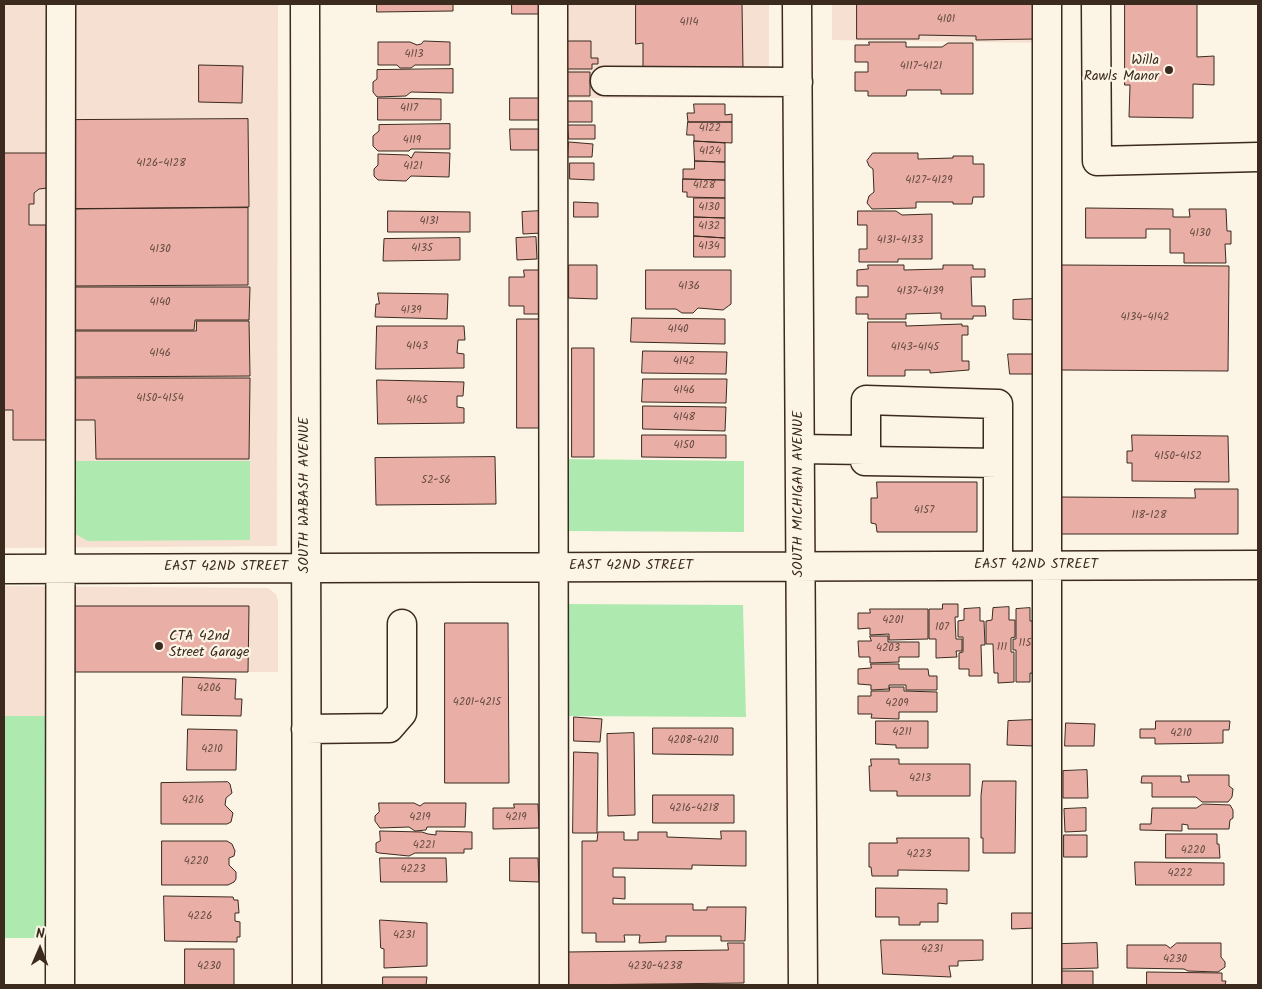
<!DOCTYPE html>
<style>
body{margin:0}
#map{position:relative;width:1262px;height:989px;overflow:hidden;background:#fcf5e5;font-family:Kalam,sans-serif}
canvas{display:block}
.frame{position:absolute;inset:0;border:5px solid #3b2a1e;pointer-events:none}
.north{position:absolute;left:15px;top:924px;width:50px;height:50px;-webkit-text-stroke:4px #fcf5e5;paint-order:stroke;rotate:1deg;font-size:14px;font-weight:700;line-height:20px;text-align:center;color:#3b2a1e}
.north::after{content:'';display:block;margin:auto;width:18px;height:22px;background:#3b2a1e;clip-path:polygon(50% 0,100% 100%,50% 72%,0 100%)}
</style>
<div id="map">
<canvas width="1262" height="989"></canvas>
<div class="frame"></div>
<div class="north">N</div>
</div>
<script>
const context = document.querySelector('canvas').getContext('2d');
context.lineJoin = 'round';
function paint(path, color) { context.fillStyle = color; context.fill(path, 'evenodd'); }
function strokePath(path, color, width, dash) { context.strokeStyle = color; context.lineWidth = width; context.lineCap = dash ? 'butt' : 'round'; context.setLineDash(dash || []); context.stroke(path); }
function drawText(font, color, halo, rows, align = 'center') {
  context.font = font + ' Kalam,sans-serif'; context.lineWidth = 4.5; context.setLineDash([]); context.textBaseline = 'middle'; context.strokeStyle = halo; context.fillStyle = color; for (const [text, x, y, turn = 0] of rows) {
    context.save(); context.translate(x, y); context.rotate((+turn || 0) * Math.PI / 180); context.textAlign = isNaN(turn) ? turn : align; if (halo) context.strokeText(text, 0, 0); context.fillText(text, 0, 0); context.restore();
  }
}
paint(new Path2D(`
 M4,4H278L277,546L4,548Z
 M553,4H769V98H553Z
 M832,4H1047V43L832,40Z
 M4,586L268,588L276,594L278,601V672H60V717L4,716Z`), '#f6e0d2');
paint(new Path2D(`
 M561,459L744,461V532L562,531Z
 M68,461H250V540L88,541L68,530Z
 M564,604L743,605L746,717L564,716Z
 M4,716H46L47,938H4Z`), '#aeeaaf');
const building = new Path2D(`
 M377,4H453V11L377,12Z
 M512,4H542V14H512Z
 M636,4H742L743,69L643,68V43L636,44Z
 M857,4H1035V39L976,40V36L919,35V39H857Z
 M1125,4H1197V57L1214,56V85L1193,84V118L1129,117L1130,85H1125Z
 M424,41L450,42V65H415L411,68H400L397,65H378V42H410L417,45L421,44Z
 M564,41H591V58H598V64H592V69H564Z
 M869,42H906V47H942L948,43H973V94H941V90H907L906,96H868V91H855V72H868V62H855V45H869Z
 M199,65L243,66L242,103L199,102Z
 M453,69V93L411,92L406,96L377,97L373,92V82L377,79V70Z
 M564,72H590V96H564Z
 M378,98L441,99V120H378Z
 M510,98H540V120H510Z
 M567,101H592V122H567Z
 M694,104H725V115L732,114V122H688L687,113H694Z
 M248,119L249,207L75,209L74,120Z
 M688,122H732V143L694,141V135H687Z
 M450,124V149H411L409,151H378L373,146V136L379,131V125Z
 M568,125H595V139H569Z
 M510,129H540V150H511Z
 M694,141L725,143V162L695,161Z
 M569,142L593,144L592,157H568Z
 M415,152L450,153L449,177L411,176L406,181L378,180L374,176V169L378,165V154L408,155L411,158Z
 M4,153H47V188L39,189L34,193V204H29V225H46V440H13V410H4Z
 M873,153H918V159L953,158V156H973V164H984V197H973L972,204H953V202H916V208L872,209L867,203L869,196L874,192L873,169L869,166L867,161Z
 M695,161L725,162V180L683,179V169H694Z
 M570,163H594V180L570,179Z
 M683,179L725,180V198L687,197V192H683Z
 M694,198H725V218L694,217Z
 M574,202L598,203V217H574Z
 M248,208V285L71,286V209Z
 M1086,208L1173,209V217H1190L1189,209H1226L1227,231H1231V244H1225L1226,263H1184V253H1170V229H1146V238H1086Z
 M388,211L470,212V232H388Z
 M541,211L542,233L523,234L522,212Z
 M858,211H896L902,215L932,214V259H898V262H859V249H867V225H858Z
 M694,217L725,218V238L694,236Z
 M694,236L725,238V257H694Z
 M536,237L537,259L517,260L516,238Z
 M460,238V260L383,261L384,239Z
 M569,265H597V299L569,298Z
 M868,265H904V270L943,269V265H973V269H985V277H971L972,306H985L986,316H973V319H941V313L906,314V319H868V314H856V297H868V286H857V270L868,269Z
 M1061,265L1229,266L1228,371L1061,370Z
 M524,270H541V314H524V306H509V277H524Z
 M646,270H731V304L723,310L698,308L693,313H682L676,309H646Z
 M70,287H250L249,320H195L194,330H70Z
 M378,293L448,294L447,319L375,317L376,304H379Z
 M1034,299L1035,320L1013,319V300Z
 M632,318L725,319V344L631,342Z
 M517,319H539V428H517Z
 M197,321H249L250,376L70,377V331H196Z
 M868,322H906V326L962,324V326H968V335H962V361H969V370L930,373V370H905V376H868Z
 M377,326H464L465,340H458L457,353L464,354V368L376,369Z
 M572,348H594V457H572Z
 M643,351L727,352L726,374L642,373Z
 M1008,354H1034L1033,374H1010Z
 M70,378H250L249,459H96L95,420H70Z
 M643,379H727L726,403L642,402Z
 M377,380L464,382L463,396H457V407L464,408V423L378,424Z
 M643,406L726,407L725,431L643,429Z
 M642,435H726V458L642,457Z
 M1132,435L1228,436L1229,482L1132,481V463H1127V451H1132Z
 M495,457L496,504L376,505L375,458Z
 M877,482H977V532H877L876,524L871,523V498H877Z
 M1195,489H1238V534H1059L1060,497L1195,498Z
 M943,604H958V617H955L956,639H962V651H956L957,657L936,658V639H929V609H942Z
 M70,606H249L248,672H70Z
 M1009,607V620H1015V637L1011,638V652H1014V682L998,683V673H994L993,644H986V621L992,620L993,608Z
 M980,608V621H984L985,645H981L982,676H969V669H959V653L963,652V637H958V621L964,620V609Z
 M1030,608V621H1037V674L1030,673V682H1016V650H1013V639H1016V609Z
 M870,609H928V639L889,640V634L870,635V628L858,629V613H870Z
 M445,623H508L509,783H445Z
 M870,636H888V642H919V657H899V662L870,663V657H859L858,641H871Z
 M871,664H899V669H928L929,676H937V690H906V685H889V689L871,690V685L858,684V669L871,668Z
 M183,677L236,679L235,699H242L241,716L182,715Z
 M890,687H904V691L937,692V712H899V719L871,718L872,714H858V696H871V691H889Z
 M574,717L602,719L600,742L574,741Z
 M1034,720V746L1007,745L1008,721Z
 M876,721H928V748H896V745L876,744Z
 M1156,721H1230L1229,730H1223V743L1155,744V738H1140V729H1155Z
 M1066,723L1095,724L1094,746H1065Z
 M653,728H733V755L653,754Z
 M188,729L237,730L236,770H187Z
 M634,733L635,815L608,816L607,734Z
 M574,752L598,753L597,833H573Z
 M871,759H899V764H970V796H897V791H870L869,766H871Z
 M1087,770L1088,798H1063V771Z
 M1188,775H1229V786L1233,789L1232,797L1228,802H1202L1196,797H1152V783H1141L1142,776H1181V782H1189Z
 M983,781H1016L1015,853H983V838H981V796Z
 M228,782L230,784L232,793L226,798L225,805L233,813L231,822L227,824H161V783Z
 M653,795H734V823H653Z
 M379,803H414L420,806L424,803H466L465,827H427L426,830L415,831L409,827L380,828L375,821V816L379,812Z
 M514,804H538L539,828L493,829V808H514Z
 M1203,804L1230,805L1233,810V818L1230,820L1229,829H1188V825L1182,824V831L1140,830V824H1151L1152,808H1196Z
 M1086,808V831L1065,832L1064,809Z
 M380,831L422,832L428,834L436,835V831L472,832V849H464V853H415L409,856L379,853L376,852V843L380,841Z
 M721,831H746V866L692,865V869L613,868V877H625V899L613,898V904H693V910H707V907H746L745,941H721V936H666V942L639,943L640,935H624L625,942H596V933H582V841H597L598,832H624V840H638V832H667V837L721,839Z
 M1166,834H1217V844H1219L1220,858H1166Z
 M1064,835H1087V857H1064Z
 M897,838H969V871L898,870V876H872L871,867H869V843H897Z
 M162,841H227L232,844L235,851L234,856L229,858V865L236,872V879L234,882L228,885H162Z
 M380,858H446L447,882H381Z
 M510,858H538L539,882L510,881Z
 M1135,862L1224,863V885H1136Z
 M876,888L947,889V904L938,903V922H920V925H899V917H876Z
 M164,896L233,897L234,900H238L239,913H235V921L240,922V937H237V942L165,941Z
 M1012,913H1035V928L1012,929Z
 M380,920L427,923V966L384,968V949L381,948Z
 M881,940H983V960L958,961V966H949L951,977L883,974Z
 M728,943H744V983L566,985V952L728,950Z
 M1097,943L1098,968L1061,969V944Z
 M1177,943H1221V957L1225,962V967L1218,972L1188,971L1184,969L1127,968V945H1166L1170,948Z
 M185,949H234V985H185Z
 M1061,971H1093V985H1061Z
 M1147,972L1222,973V981H1226L1225,985H1147Z
 M383,977H427L426,985H383Z`);
paint(building, '#e9afa7');
strokePath(building, '#3b2a1e', 1);
const minor = new Path2D(`
 M305,4L307,985
 M553,4L554,985
 M797,4L803,985
 M1096,4L1097,161L1258,157
 M605,81L798,82
 M800,449L866,450L865,461L998,463
 M866,450V400L998,404V566
 M4,569L1258,565
 M306,729L389,728L402,713V624
 M60,985L61,4
 M1047,985V4`);
strokePath(minor, '#3b2a1e', 31);
strokePath(minor, '#fcf5e5', 28);
for (const [x, y, r, color] of [
 [1169,70,5,"#3b2a1e"],
 [159,646,5,"#3b2a1e"]
]) { const dot = new Path2D(); dot.arc(x, y, r, 0, 2 * Math.PI); context.fillStyle = color; context.fill(dot); strokePath(dot, '#fcf5e5', 2); }
drawText('11px', '#664b40', null, [
 ["4101",946,20],
 ["4114",689,23],
 ["4113",414,55],
 ["4117-4121",921,67],
 ["4117",409,109],
 ["4122",710,129],
 ["4119",412,141],
 ["4124",710,152],
 ["4126-4128",161,164],
 ["4121",413,167],
 ["4127-4129",929,181],
 ["4128",704,186],
 ["4130",709,208],
 ["4131",429,222],
 ["4132",709,227],
 ["4130",1200,234],
 ["4131-4133",900,241],
 ["4134",709,247],
 ["4135",422,249],
 ["4130",160,250],
 ["4136",689,287],
 ["4137-4139",920,292],
 ["4140",160,303],
 ["4139",411,311],
 ["4134-4142",1145,318],
 ["4140",678,330],
 ["4143",417,347],
 ["4143-4145",915,348],
 ["4146",160,354],
 ["4142",684,362],
 ["4146",684,391],
 ["4150-4154",160,399],
 ["4145",417,401],
 ["4148",684,418],
 ["4150",684,446],
 ["4150-4152",1178,457],
 ["52-56",436,481],
 ["4157",924,511],
 ["118-128",1149,516],
 ["4201",893,621],
 ["107",942,628],
 ["115",1025,644],
 ["111",1002,648],
 ["4203",888,649],
 ["4206",209,689],
 ["4201-4215",477,703],
 ["4209",897,704],
 ["4211",902,733],
 ["4210",1181,734],
 ["4208-4210",693,741],
 ["4210",212,750],
 ["4213",920,779],
 ["4216",193,801],
 ["4216-4218",694,809],
 ["4219",420,818],
 ["4219",516,818],
 ["4221",424,846],
 ["4220",1193,851],
 ["4223",919,855],
 ["4220",196,862],
 ["4223",413,870],
 ["4222",1180,874],
 ["4226",200,917],
 ["4231",404,936],
 ["4231",932,950],
 ["4230",1175,960],
 ["4230",209,967],
 ["4230-4238",655,967]
]);
drawText('14px', '#3b2a1e', '#fcf5e5', [
 ["Willa",1159,62],
 ["Rawls Manor",1159,78],
 ["CTA 42nd",169,638,"left"],
 ["Street Garage",169,654,"left"]
], 'right');
drawText('14px', '#3b2a1e', '#fcf5e5', [
 ["SOUTH MICHIGAN AVENUE",800,494,-90],
 ["SOUTH WABASH AVENUE",306,495,-90],
 ["EAST 42ND STREET",1036,566],
 ["EAST 42ND STREET",631,567],
 ["EAST 42ND STREET",226,568]
]);
</script>
